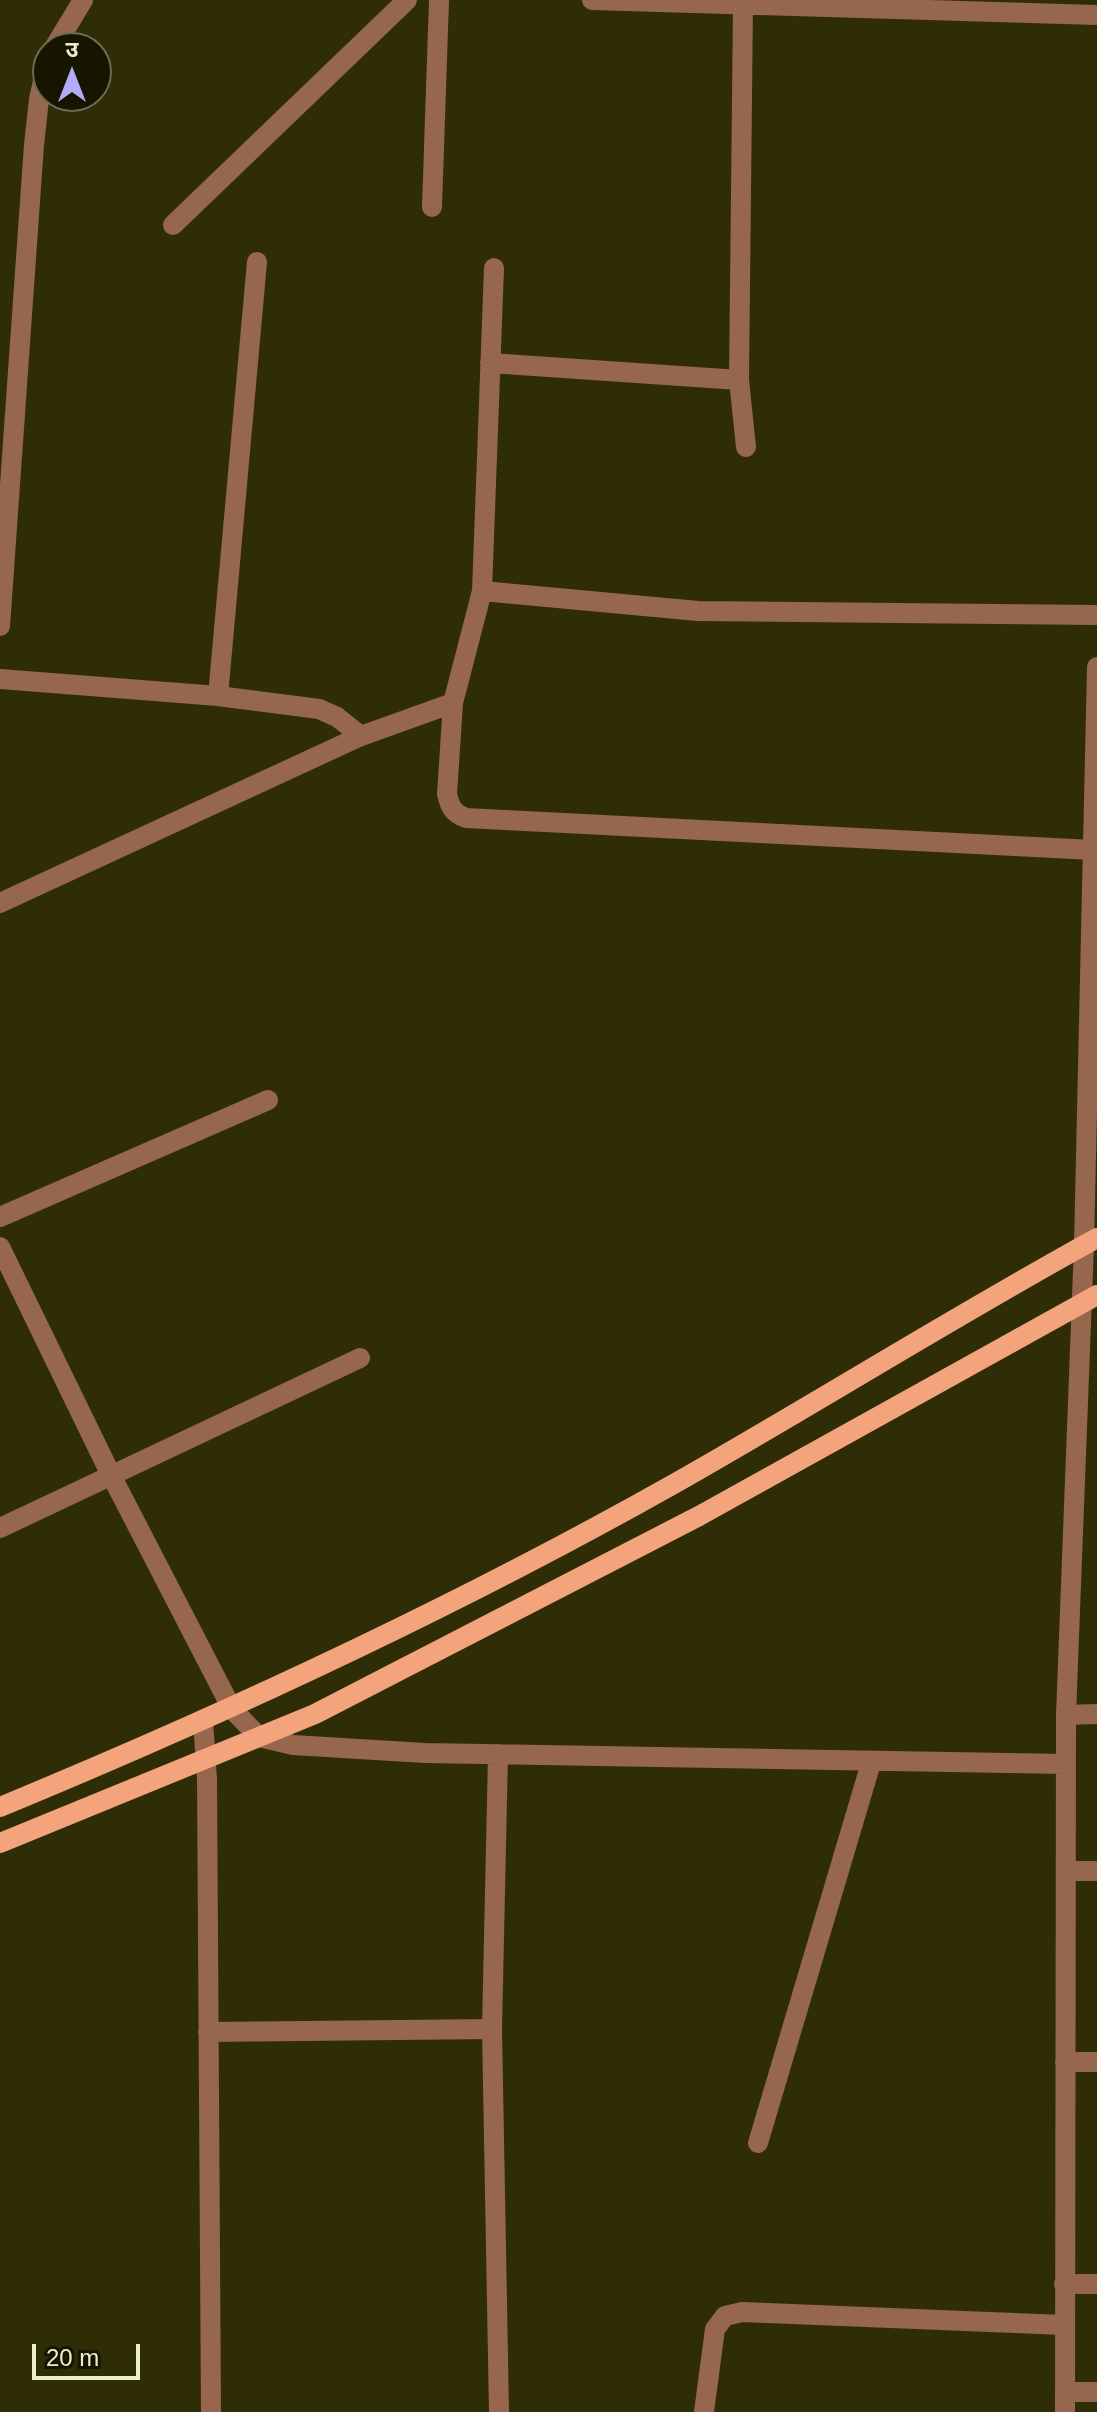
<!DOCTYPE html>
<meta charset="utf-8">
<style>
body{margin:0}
#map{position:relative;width:1097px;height:2412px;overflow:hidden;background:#2f2d06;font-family:Helvetica,"Noto Sans Devanagari",sans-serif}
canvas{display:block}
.north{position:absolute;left:32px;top:32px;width:80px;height:80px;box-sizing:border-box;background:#161500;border:2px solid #6c6c51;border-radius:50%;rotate:0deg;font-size:22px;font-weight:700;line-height:32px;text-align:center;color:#edeeca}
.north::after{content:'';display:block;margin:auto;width:28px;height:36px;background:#b3adf9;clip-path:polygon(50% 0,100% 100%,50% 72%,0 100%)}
.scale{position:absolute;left:32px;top:2344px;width:108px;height:36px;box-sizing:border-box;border:4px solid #edeeca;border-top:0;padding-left:10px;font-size:24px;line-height:28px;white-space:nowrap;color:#edeeca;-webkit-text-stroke:6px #161500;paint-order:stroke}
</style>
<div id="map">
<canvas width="1097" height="2412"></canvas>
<div class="north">उ</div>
<div class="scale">20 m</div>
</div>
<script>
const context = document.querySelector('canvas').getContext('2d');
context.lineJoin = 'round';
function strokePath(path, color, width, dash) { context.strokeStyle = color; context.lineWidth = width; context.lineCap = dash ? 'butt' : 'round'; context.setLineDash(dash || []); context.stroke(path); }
strokePath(new Path2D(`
 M592,0L1097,15
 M743,3L739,380L746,447
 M54,48L83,0
 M432,207L439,0
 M173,225L407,0
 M494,268L482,591L453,703L447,794C450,807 453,813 466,818L1093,850
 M490,363L739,380
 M482,591L698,611L1097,615
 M0,626L34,145L39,99L48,59
 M0,679L218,696L319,709L337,717L361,736
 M218,696L257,262
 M0,903L361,736L453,703
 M0,1217L268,1100
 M0,1247L111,1475L232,1709L259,1737L293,1745L425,1753L1066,1764
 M0,1528L360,1358
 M1066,1715L1097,1714
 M203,1721L207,1779L211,2412
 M498,1754L492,2029L499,2412
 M1066,1871H1097
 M208,2032L492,2029
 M1065,2062H1097
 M758,2143L871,1763
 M1064,2284H1097
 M1065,2392H1097
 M704,2412L715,2329L725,2316L742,2312L1064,2325
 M1065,2412L1066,1715L1084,1245L1097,667`), '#96664d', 20);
strokePath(new Path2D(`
 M0,1807C230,1712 455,1607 672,1485C815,1404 953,1317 1097,1238
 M0,1843L315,1714L699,1516L1097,1295`), '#f4a47c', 20);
</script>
